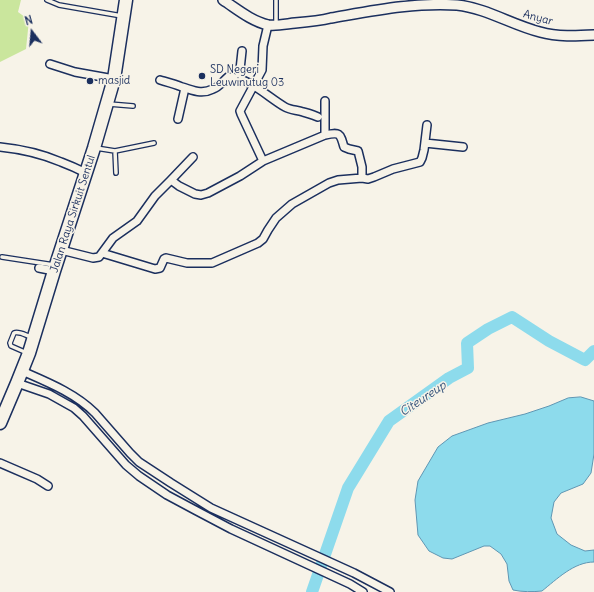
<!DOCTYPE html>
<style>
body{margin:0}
#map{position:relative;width:594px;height:592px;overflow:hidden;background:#f7f3e8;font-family:Delius,sans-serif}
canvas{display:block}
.north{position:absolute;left:12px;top:12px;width:40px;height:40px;-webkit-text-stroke:3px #f7f3e8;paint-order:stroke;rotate:344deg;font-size:11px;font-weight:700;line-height:16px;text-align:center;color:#1b2f5e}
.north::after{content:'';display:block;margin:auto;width:14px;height:18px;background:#1b2f5e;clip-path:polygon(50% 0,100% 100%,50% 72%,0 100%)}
</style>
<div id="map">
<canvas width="594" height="592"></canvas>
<div class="north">N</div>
</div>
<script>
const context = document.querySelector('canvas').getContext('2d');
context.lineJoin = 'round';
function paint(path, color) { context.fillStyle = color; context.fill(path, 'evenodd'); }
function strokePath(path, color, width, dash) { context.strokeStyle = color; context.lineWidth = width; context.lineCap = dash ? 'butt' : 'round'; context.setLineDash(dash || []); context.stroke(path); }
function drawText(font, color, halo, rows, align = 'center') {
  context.font = font + ' Delius,sans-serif'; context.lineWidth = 3; context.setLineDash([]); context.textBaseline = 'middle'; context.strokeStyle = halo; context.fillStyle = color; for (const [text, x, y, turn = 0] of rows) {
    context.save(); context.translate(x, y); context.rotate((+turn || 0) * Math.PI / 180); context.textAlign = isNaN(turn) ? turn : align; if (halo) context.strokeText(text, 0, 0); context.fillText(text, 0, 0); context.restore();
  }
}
paint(new Path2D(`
 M0,0H21L18,12L29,20L26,49L0,62Z`), '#cae69d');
const water = new Path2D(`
 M581,397L594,401V454L591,473L583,484L561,493L554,502L551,518L557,534L571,545L585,551L594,550V562C574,562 557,579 542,591C533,592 522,592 513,590L509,581L507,564L501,554L490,546H484L452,559L443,558L429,551L418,535L415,500L418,481L438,447L452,436L488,423L525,414L549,406L568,398Z`);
paint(water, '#8ddbec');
strokePath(water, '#5f96b3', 1);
strokePath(new Path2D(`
 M312,592L348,488L389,421L449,378L468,368L467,343L488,329L512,317L549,341L585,360L594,351`), '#8ddbec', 12);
const service = new Path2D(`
 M47,0L59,5L122,16
 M276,25V0
 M109,104L133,106
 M96,148L115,151L154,143
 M115,151L116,173
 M2,257L54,265
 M27,353L11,346L10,343L14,333C19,331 25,335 31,337`);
const minor = new Path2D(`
 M50,64L75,72L114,79
 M239,79L242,51
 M160,80C167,82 175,84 182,87C193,90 201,95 213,89C219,87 223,81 228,77C247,76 269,98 285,107C290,110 297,110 303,112C308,113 313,115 318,117
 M178,119L185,88
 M325,135C340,132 340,133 344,147L349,149L358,151L362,167V178
 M425,143L463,147
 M0,147C20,149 42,154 61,162C69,165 78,169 86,173
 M263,161L241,114L240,111L262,70L263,46L268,25
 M171,180L193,157
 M61,250L93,258L99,257L113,238L137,221L155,196L171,180L179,186L195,194L201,195L208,193L240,176L263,161L325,135V101
 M102,253L155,269L160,268L164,259L166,258L187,263H212L258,243L263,239L268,230L276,218L292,204L329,183L338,180L362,178L368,179L374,177L393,169L420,162L422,158L424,150L427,125
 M39,268L54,271
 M22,371C47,382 75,393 95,413L130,453L139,462L171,483L211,508L354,573L390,592
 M17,383L49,394L74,408L83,416L126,465L139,476L167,495L195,510L231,529L350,584L363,592
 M0,463L37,479L48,486`);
const tertiary = new Path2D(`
 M223,0C237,9 251,21 268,25C277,26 286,24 295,23C307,22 319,21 331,18C372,11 415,2 457,5C486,8 512,25 540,32C558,37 576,36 594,35`);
const primary = new Path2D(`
 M0,423L17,383L29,353L54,271L94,148L114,79L126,0`);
strokePath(service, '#1b2f5e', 6);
strokePath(minor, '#1b2f5e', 10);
strokePath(tertiary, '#1b2f5e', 12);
strokePath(primary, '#1b2f5e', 15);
strokePath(service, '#f7f3e8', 3.5);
strokePath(minor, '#f7f3e8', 7);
strokePath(tertiary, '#f7f3e8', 9);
strokePath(primary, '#f7f3e8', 12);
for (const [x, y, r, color] of [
 [202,76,4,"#1b2f5e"],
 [90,81,4,"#1b2f5e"]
]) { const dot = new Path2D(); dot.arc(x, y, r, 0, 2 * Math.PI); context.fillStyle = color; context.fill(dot); strokePath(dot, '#f7f3e8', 1.5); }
drawText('11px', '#1b2f5e', '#f7f3e8', [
 ["Anyar",538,18,15],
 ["Jalan Raya Sirkuit Sentul",73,214,-72]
]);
drawText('11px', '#1b2f5e', '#f7f3e8', [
 ["SD Negeri",210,70],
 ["Leuwinutug 03",210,83],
 ["masjid",98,81]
], 'left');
drawText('italic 12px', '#32517a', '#f7f3e8', [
 ["Citeureup",423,399,-34]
]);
</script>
